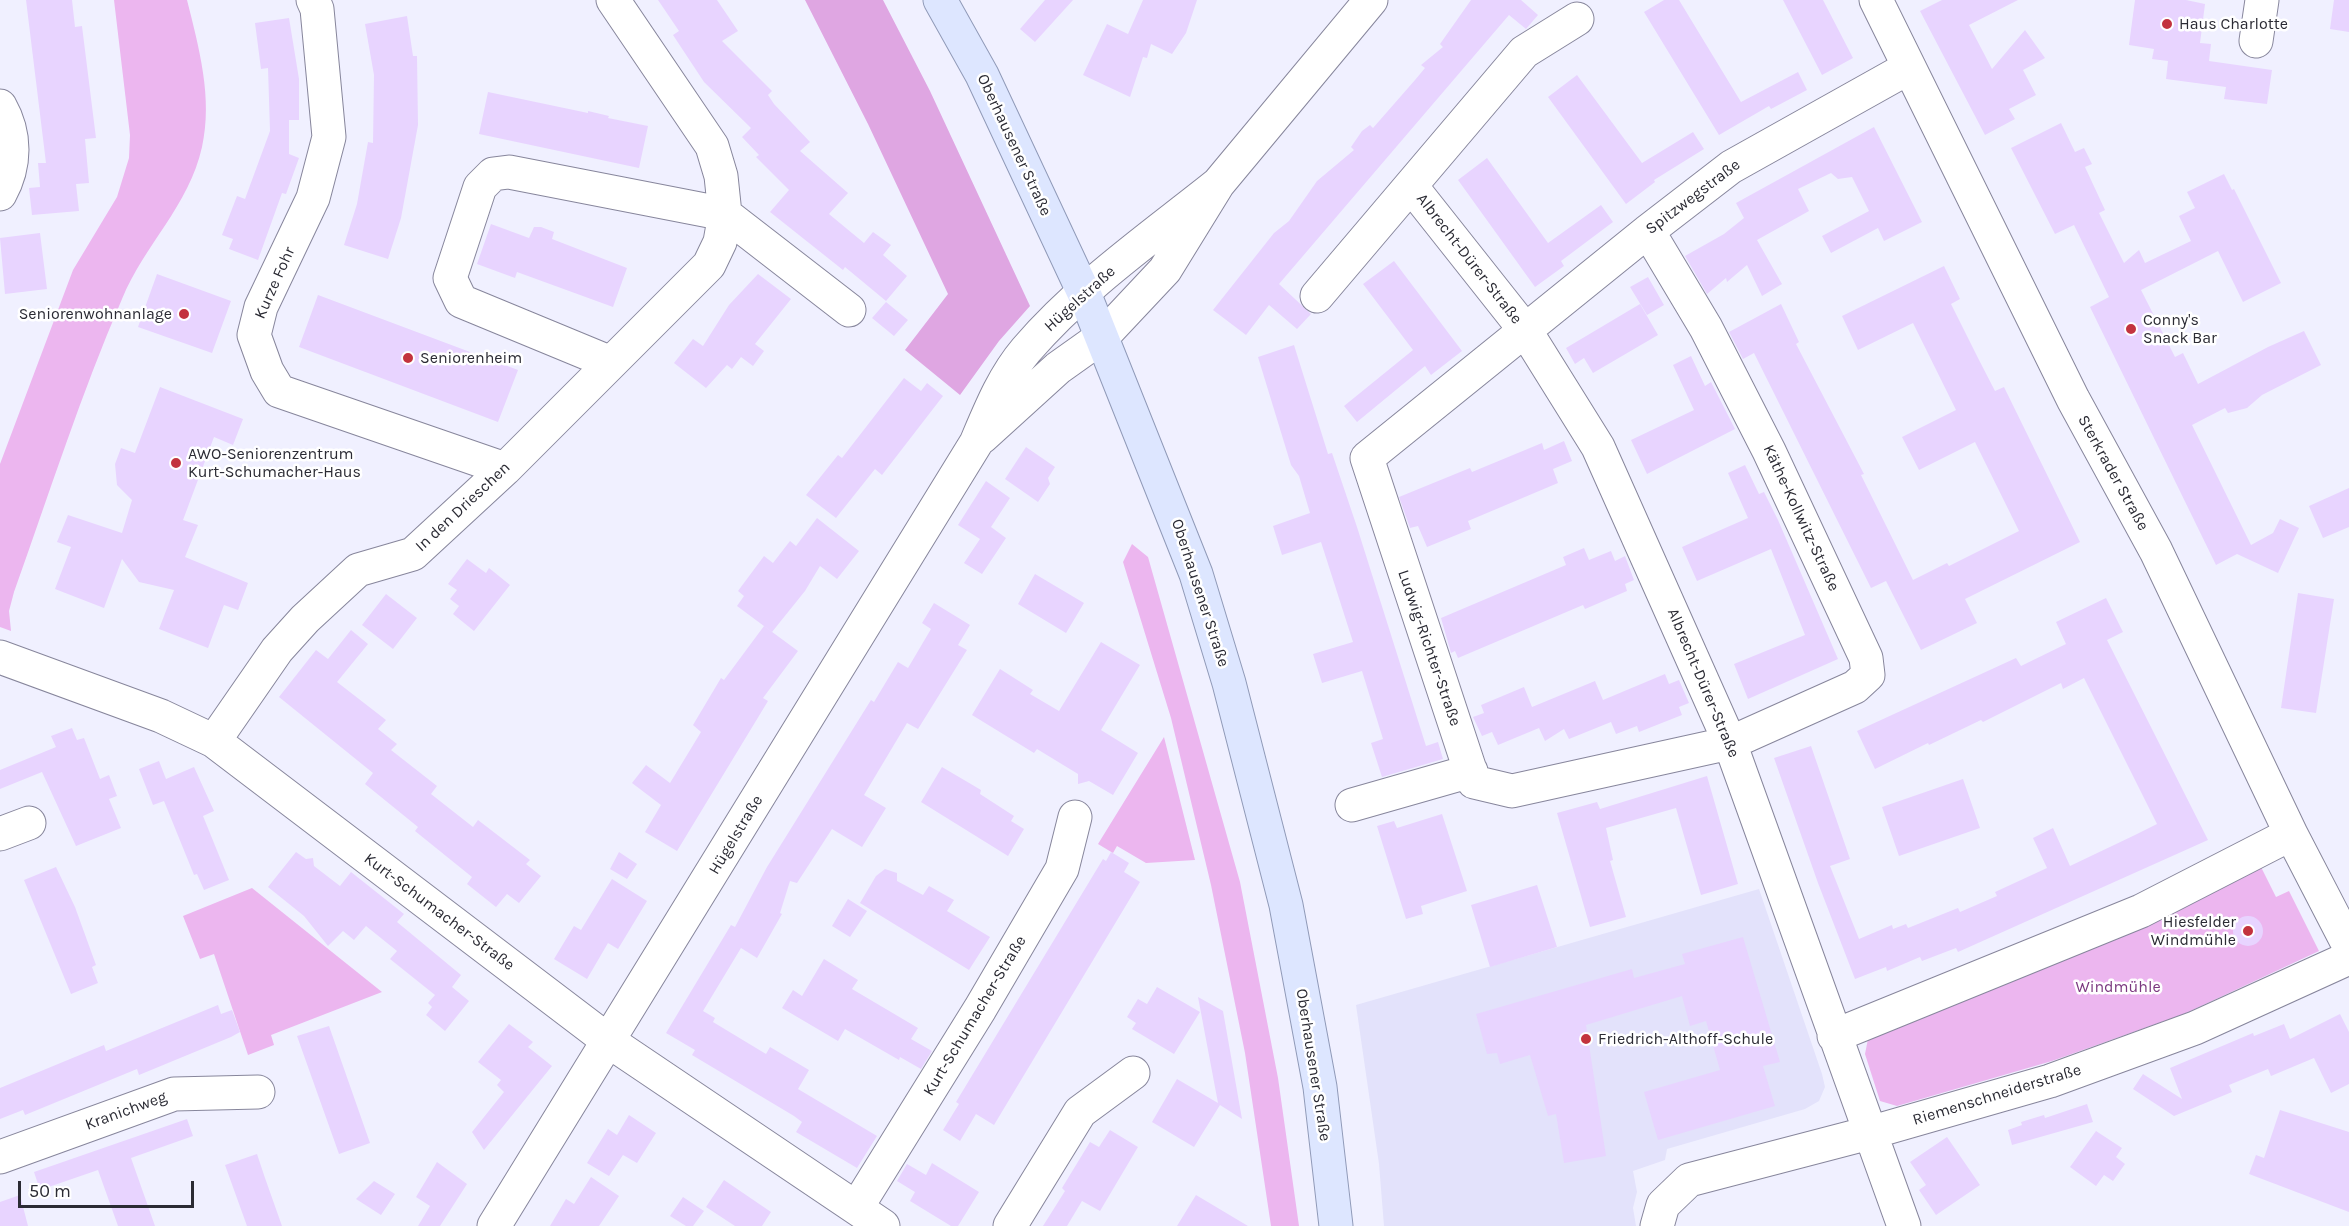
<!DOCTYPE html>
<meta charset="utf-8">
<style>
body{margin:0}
#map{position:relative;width:2349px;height:1226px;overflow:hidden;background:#f0f0ff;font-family:Karla,sans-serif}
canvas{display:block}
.scale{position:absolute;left:18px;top:1181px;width:176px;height:27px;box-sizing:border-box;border:3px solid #2b2b34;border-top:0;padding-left:8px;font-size:18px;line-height:21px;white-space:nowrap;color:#2b2b34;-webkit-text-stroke:4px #fff;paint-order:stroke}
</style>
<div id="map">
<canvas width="2349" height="1226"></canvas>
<div class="scale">50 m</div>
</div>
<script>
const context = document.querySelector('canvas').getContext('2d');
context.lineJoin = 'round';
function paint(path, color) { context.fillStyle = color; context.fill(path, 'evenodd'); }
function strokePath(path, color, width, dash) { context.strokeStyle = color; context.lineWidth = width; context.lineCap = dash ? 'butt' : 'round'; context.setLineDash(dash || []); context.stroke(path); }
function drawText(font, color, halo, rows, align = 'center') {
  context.font = font + ' Karla,sans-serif'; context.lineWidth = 5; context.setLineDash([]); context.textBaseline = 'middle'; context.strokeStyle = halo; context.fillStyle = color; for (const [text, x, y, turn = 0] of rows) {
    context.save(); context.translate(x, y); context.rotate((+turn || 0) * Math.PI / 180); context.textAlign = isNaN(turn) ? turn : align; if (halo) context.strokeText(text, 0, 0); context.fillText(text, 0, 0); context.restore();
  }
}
paint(new Path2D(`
 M1759,889L1822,1074L1825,1087L1819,1101L1805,1109L1667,1149L1665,1160L1633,1171L1637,1192L1633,1208L1636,1226H1384L1379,1164L1356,1005Z`), '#e3e2fb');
paint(new Path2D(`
 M114,0H187C199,48 213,98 202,147C189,206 144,245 122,299C81,394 49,494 14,592L9,611L11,631L0,627V464L73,270L117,197L129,158L130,135Z
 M1132,544L1148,557L1240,882L1278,1078L1299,1226H1271L1245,1053L1211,885L1171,718L1123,562Z
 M1164,737L1195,860L1146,863L1117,846L1113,853L1098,844Z
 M2260,865L2276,897L2289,891L2319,951L2184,1014L2052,1061L1897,1106L1880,1101L1865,1054L1868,1039Z
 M252,888L382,992L271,1035L274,1045L248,1055L214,954L200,959L183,916Z`), '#ecb6ef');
paint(new Path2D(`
 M805,0H883L930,91L1030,306L999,341L960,395L905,350L948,294L868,124Z`), '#dfa6e2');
paint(new Path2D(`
 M26,0H72L75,27L82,26L96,138L85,139L89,183L76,184L79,211L32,215L29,188L40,187L38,163H46Z
 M658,0H717L738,31L722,41L772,91L768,95L774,104L810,142L800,151L848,193L829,214L864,243L873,232L891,245L883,255L907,276L886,301L845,267L843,270L770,212L789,190L756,157L759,155L742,137L751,128L704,82L673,35L679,31Z
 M1045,0H1073L1035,42L1020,29Z
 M1143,0H1197L1186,33L1172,54L1151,44L1147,58L1143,57L1130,97L1083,75L1107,24L1128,34Z
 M1471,0H1521L1538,15L1526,29L1509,15L1279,284L1311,314L1297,329L1269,305L1246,335L1213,310L1274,233L1289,221L1317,181L1354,150L1351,147L1362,131L1370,125L1373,128L1415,80L1425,68L1421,65L1443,47L1440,44Z
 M1664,0H1679L1741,102L1798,72L1807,90L1771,109L1769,106L1719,135L1644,12Z
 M1783,0H1823L1853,58L1822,75Z
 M1942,0H2018L1969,25L1992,69L2025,30L2045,58L2023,70L2036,95L2009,109L2015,119L1985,135L1920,11Z
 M2135,0H2186L2205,4L2200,43L2211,44L2209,61L2272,70L2267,104L2224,99L2226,87L2166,79L2168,61L2152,59L2154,49L2129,45Z
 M2334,0H2349V32L2330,29Z
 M407,16L413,56H417L418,125L401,218L388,259L344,245L357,204L368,142L373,143L374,75L365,24Z
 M289,18L299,79V120H289V154L299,158L286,194L282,193L258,260L229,249L233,239L222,235L237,196L245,199L270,131L268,68L261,69L255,23Z
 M1577,75L1642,163L1693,132L1704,149L1654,180L1655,182L1626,204L1548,97Z
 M488,92L588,113V111L609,116L608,118L648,126L639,168L479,134Z
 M2061,123L2075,152L2084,148L2092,164L2085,167L2105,210L2099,213L2124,263L2139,250L2145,263L2191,241L2179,216L2195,208L2187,192L2224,174L2232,190L2234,189L2281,283L2243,302L2218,251L2141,290L2175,357L2183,353L2198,384L2268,347L2304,331L2321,365L2262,395L2247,408L2228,413L2225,408L2192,425L2251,545L2273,533L2280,519L2299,528L2278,573L2237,554L2216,565L2090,307L2109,297L2074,225L2055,234L2011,148Z
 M1874,127L1922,222L1884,241L1878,228L1831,253L1822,236L1869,211L1852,177L1838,179L1831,173L1798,189L1809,211L1757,240L1782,284L1762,296L1747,265L1727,282L1726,278L1707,294L1685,256L1724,234L1744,218L1736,203Z
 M1487,158L1548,243L1601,205L1613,222L1561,261L1564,266L1535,287L1458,180Z
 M491,224L529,238L534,227H541L554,232L552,239L627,268L613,307L517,272L515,278L477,264Z
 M40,233L47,289L5,294L0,238Z
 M1394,261L1462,351L1431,375L1425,366L1357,422L1344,406L1413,350L1363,284Z
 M1944,266L1960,299L1951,304L1978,358L1995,391L2004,387L2080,542L1965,599L1977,623L1921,650L1886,581L1871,588L1754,353L1743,359L1729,332L1781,304L1799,342L1796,344L1864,474L1861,475L1913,580L1947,563L1949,566L2019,531L1975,442L1919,470L1902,437L1956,410L1913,323L1858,350L1842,316Z
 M157,274L231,301L212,353L138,327Z
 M758,274L791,299L755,344L764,351L753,366L741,357L732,369L727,365L706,388L674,363L693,339L703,346L729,305Z
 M1648,277L1664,305L1647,315L1630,287Z
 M318,295L518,370L498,422L299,347Z
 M886,302L908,320L894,336L872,318Z
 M1640,304L1658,335L1593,373L1584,358L1575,364L1566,348Z
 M1294,345L1328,454L1332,453L1357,527L1426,746L1438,742L1443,759L1382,777L1371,743L1383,739L1362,671L1322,683L1313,654L1353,642L1321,542L1282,555L1273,526L1310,513L1299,476L1291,465L1258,357Z
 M1691,356L1705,386L1711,382L1735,429L1647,474L1631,440L1694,410L1673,365Z
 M904,378L921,391L927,383L943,396L882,475L875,469L836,518L806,495L838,455L842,458Z
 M160,387L243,419L233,445L214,437L183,520L198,525L185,557L248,583L238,610L224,605L208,648L159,629L174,590L139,582L122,559L104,608L55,589L71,547L57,542L68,515L122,533L132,500L117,485L115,464L121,448L135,453Z
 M1564,441L1572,461L1553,469L1558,483L1468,521L1471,529L1427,547L1418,526L1410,528L1399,497L1470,468L1472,472L1542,443L1544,450Z
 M1026,447L1055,467L1048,478L1050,484L1038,502L1005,479Z
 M1745,465L1759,494L1764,492L1778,520L1838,659L1748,699L1734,664L1805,635L1771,549L1697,581L1682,547L1748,518L1728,473Z
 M986,481L1010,498L991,527L1006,538L982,574L964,563L980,539L958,525Z
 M2349,488V527L2323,538L2309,506Z
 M817,518L859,551L837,579L820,566L805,591L772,632L737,606L744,596L738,591L764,556L773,563L790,541L796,546Z
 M1584,548L1589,560L1611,551L1615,561L1625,556L1634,580L1625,584L1627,591L1585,609L1583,605L1458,658L1455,651L1451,653L1441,618L1566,565L1563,557Z
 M467,559L486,573L489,568L510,585L474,631L453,614L459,606L450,599L457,590L448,584Z
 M1035,574L1084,603L1066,633L1018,604Z
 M2298,593L2334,599L2316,713L2281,708Z
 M386,594L417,618L393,649L362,625Z
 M2106,598L2123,632L2107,640L2208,840L1958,952L1956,948L1922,961L1920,957L1887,971L1886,967L1855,979L1818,883L1774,758L1811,746L1850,859L1830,866L1859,939L1892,925L1893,929L1906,924L1908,928L1958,908L1960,912L1997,896L1995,892L2047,868L2033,838L2053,828L2070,866L2135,835L2157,824L2084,678L2063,689L2061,683L1983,722L1981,720L1929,745L1928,743L1875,769L1857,731L2016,658L2021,666L2066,644L2056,622Z
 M934,603L970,625L958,645L967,650L918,729L907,723L864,795L886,808L862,847L832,829L797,883L790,881L780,913L782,914L757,958L741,948L703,1011L715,1018L713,1022L766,1054L770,1047L809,1070L798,1089L877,1136L857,1168L796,1132L802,1122L794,1116L692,1055L695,1050L666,1033L731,925L735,927L767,867L871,700L874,702L898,662L908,668L931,629L922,623Z
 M764,626L798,651L763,698L768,701L677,851L645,832L661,805L632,783L646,765L670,783L701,732L693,725L721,678L724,680Z
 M351,630L368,644L337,682L386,720L378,729L397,744L391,750L437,786L431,794L473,827L478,820L530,860L526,864L541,876L519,903L507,894L496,907L467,884L472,877L415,831L418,827L365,784L373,773L279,697L316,650L328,659Z
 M1101,642L1140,665L1101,730L1138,753L1113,795L1089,781L1078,784V774L1037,749L1034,753L972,715L1000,669L1033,690L1030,694L1059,711Z
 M1665,674L1669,684L1679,680L1689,703L1679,707L1682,715L1639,732L1637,726L1616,734L1611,722L1569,739L1564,729L1545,741L1539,728L1498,745L1492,732L1482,736L1473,717L1484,713L1481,705L1524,687L1532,707L1595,681L1603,700Z
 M72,728L77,740L84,738L100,779L109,775L117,796L109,799L121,828L76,846L42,772L0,789V770L56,747L51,736Z
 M159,761L166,779L194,767L214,811L203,816L229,880L204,890L197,874L194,875L164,801L153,805L139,769Z
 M942,767L981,790L980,794L1014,816L1011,821L1024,829L1008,856L921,802Z
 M1707,776L1738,884L1701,895L1676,808L1606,828L1613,860L1610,861L1626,917L1590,927L1557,813L1597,802L1600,809Z
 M1963,779L1980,828L1899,856L1882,807Z
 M1442,814L1467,891L1421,906L1423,914L1406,919L1377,826L1394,821L1397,828Z
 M296,852L306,859L313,858L314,866L340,886L351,872L404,914L397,922L461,975L452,987L469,1001L445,1031L426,1015L432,1007L428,1003L435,995L390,959L397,951L366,926L354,940L343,931L328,946L304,916L268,887Z
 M619,852L637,864L627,879L610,869Z
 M1111,852L1129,863L1124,872L1140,882L994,1125L976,1114L960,1141L943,1130L959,1104L956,1102L1103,859L1106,861Z
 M56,867L75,907L96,965L92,967L98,983L71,994L24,880Z
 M885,869L897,873V881L923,895L929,886L954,900L947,911L990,937L969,970L860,903L876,876Z
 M612,879L647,901L618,949L608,943L587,979L554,959L574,926L581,930Z
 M1537,885L1557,947L1490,967L1471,905Z
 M848,899L867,911L850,937L832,926Z
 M2233 931a15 15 0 1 1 30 0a15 15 0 1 1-30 0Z
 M1743,937L1780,1062L1763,1066L1775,1106L1658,1140L1644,1092L1720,1070L1706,1021L1690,1026L1682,996L1586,1025L1606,1156L1564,1163L1556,1114L1548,1116L1530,1055L1500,1064L1497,1053L1487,1054L1476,1014L1632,969L1634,978L1685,964L1682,954Z
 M824,959L858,980L852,989L918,1028L911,1039L932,1051L921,1069L900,1057L899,1060L845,1029L838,1041L782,1008L793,990L802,996Z
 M1157,987L1200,1012L1174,1054L1132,1029L1136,1023L1127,1017L1138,999L1147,1004Z
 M1198,997L1223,1011L1242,1119L1220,1105L1194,1147L1152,1122L1177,1079L1218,1103Z
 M218,1005L221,1014L232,1010L240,1032L231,1037L139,1075L137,1069L25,1115L23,1110L0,1119V1088L104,1045L106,1051Z
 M2340,1014L2349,1032V1084L2331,1093L2314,1058L2271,1076L2268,1069L2229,1085L2232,1092L2174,1116L2133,1089L2143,1074L2182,1099L2170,1068L2253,1033L2254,1036L2284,1024L2290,1039Z
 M509,1024L533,1042L528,1047L552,1066L484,1150L472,1132L504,1092L497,1085L501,1080L478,1062Z
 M329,1026L370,1143L339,1154L297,1036Z
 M2087,1104L2093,1122L2012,1145L2008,1130L2022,1125L2021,1122L2044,1115L2045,1118Z
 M2280,1110L2349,1132V1212L2249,1174L2256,1155L2264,1158Z
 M629,1115L656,1133L637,1163L623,1155L609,1176L587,1163L608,1129L617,1135Z
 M187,1119L193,1136L131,1158L155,1226H118L98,1170L40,1190L34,1172Z
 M1110,1130L1138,1147L1100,1211L1082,1201L1067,1226H1043L1065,1191L1062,1188L1090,1142L1099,1147Z
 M2096,1131L2122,1148L2116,1157L2125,1164L2113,1181L2104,1175L2096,1186L2070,1167Z
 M1947,1137L1980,1185L1936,1215L1919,1190L1926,1185L1910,1162Z
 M257,1154L265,1178L282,1226H247L225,1165Z
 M437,1162L467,1184L440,1226H418L430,1206L416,1197Z
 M932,1163L979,1192L958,1226H951L910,1201L915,1192L897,1181L907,1164L926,1175Z
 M591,1177L619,1196L599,1226H550L566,1199L574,1204Z
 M724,1180L771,1212L762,1226H735L706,1207Z
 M374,1181L395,1194L381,1215L356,1199Z
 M20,1195L28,1226H0V1202Z
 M1196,1195L1248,1226H1177Z
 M683,1197L704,1211L693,1226H686L670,1216Z`), '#e8d4ff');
const minor = new Path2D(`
 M313,0L317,9L329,137L313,198L261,307L254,335L267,371L279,391L505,469
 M1876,0L2073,399L2156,551L2291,834L2349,946
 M2256,41L2262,0
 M0,106C16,134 16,165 0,194
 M1411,186L1525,330L1598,447L1730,743L1904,1226
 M1648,231L1706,328L1769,451L1866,658L1868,675L1855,687L1730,743L1512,791L1474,782L1367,458L1648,231L1731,167L1908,68
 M1317,296L1524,52L1577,19
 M611,363L461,301L450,278L480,187L493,174L509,172L725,214L849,310
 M982,437L1058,368L1103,336L1165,270L1218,184L1371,0
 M0,657L161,716L214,741L610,1042L883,1226
 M214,741L277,650L305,619L358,570L413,554L505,469L709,265L720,242L725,214L721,176L712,146L613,0
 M1352,805L1471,771
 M0,834L29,823
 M1834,1036L2141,911L2291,834
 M0,1157L174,1094L258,1092
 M857,1207L980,1009L1062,869L1075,817
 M494,1226L976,443C990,410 1003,377 1026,350C1081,286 1153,236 1218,184
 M1010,1226L1080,1112L1133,1073
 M1657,1226L1663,1205L1689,1180L1869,1133L2050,1081L2195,1028L2349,958`);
const major = new Path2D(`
 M940,0L982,75L1084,293L1196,574L1229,683L1286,905L1320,1087L1336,1226`);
strokePath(minor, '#87869c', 35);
strokePath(major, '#909ab8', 35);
strokePath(minor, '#fff', 33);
strokePath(major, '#dde6ff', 33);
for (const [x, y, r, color] of [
 [2167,24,6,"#c3333e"],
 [184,314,6,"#c3333e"],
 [2131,329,6,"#c3333e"],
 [408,358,6,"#c3333e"],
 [176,463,6,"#c3333e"],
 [2248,931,6,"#c3333e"],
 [1586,1039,6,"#c3333e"]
]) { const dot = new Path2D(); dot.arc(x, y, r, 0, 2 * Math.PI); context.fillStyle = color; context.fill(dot); strokePath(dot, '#fff', 2); }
drawText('16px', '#2b2b34', '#fff', [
 ["Haus Charlotte",2179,24],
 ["Seniorenwohnanlage",172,314,"right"],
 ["Conny's",2143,320],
 ["Snack Bar",2143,338],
 ["Seniorenheim",420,358],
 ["AWO-Seniorenzentrum",188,454],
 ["Kurt-Schumacher-Haus",188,472],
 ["Hiesfelder",2236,922,"right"],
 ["Windmühle",2236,940,"right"],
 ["Friedrich-Althoff-Schule",1598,1039]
], 'left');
drawText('16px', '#2b2b34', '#fff', [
 ["Oberhausener Straße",1014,145,65],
 ["Spitzwegstraße",1693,197,-37],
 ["Albrecht-Dürer-Straße",1469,259,52],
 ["Kurze Fohr",275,283,-66],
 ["Hügelstraße",1080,299,-42],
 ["Sterkrader Straße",2113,473,61],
 ["In den Drieschen",463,507,-43],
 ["Käthe-Kollwitz-Straße",1801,518,65],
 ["Oberhausener Straße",1200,593,72],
 ["Ludwig-Richter-Straße",1429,648,71],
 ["Albrecht-Dürer-Straße",1703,683,67],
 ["Hügelstraße",736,835,-59],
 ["Kurt-Schumacher-Straße",439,912,37],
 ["Kurt-Schumacher-Straße",975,1016,-59],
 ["Oberhausener Straße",1313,1065,81],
 ["Riemenschneiderstraße",1997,1095,-17],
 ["Kranichweg",126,1111,-20]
]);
drawText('16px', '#7b387f', '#fff', [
 ["Windmühle",2118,987]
]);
</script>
